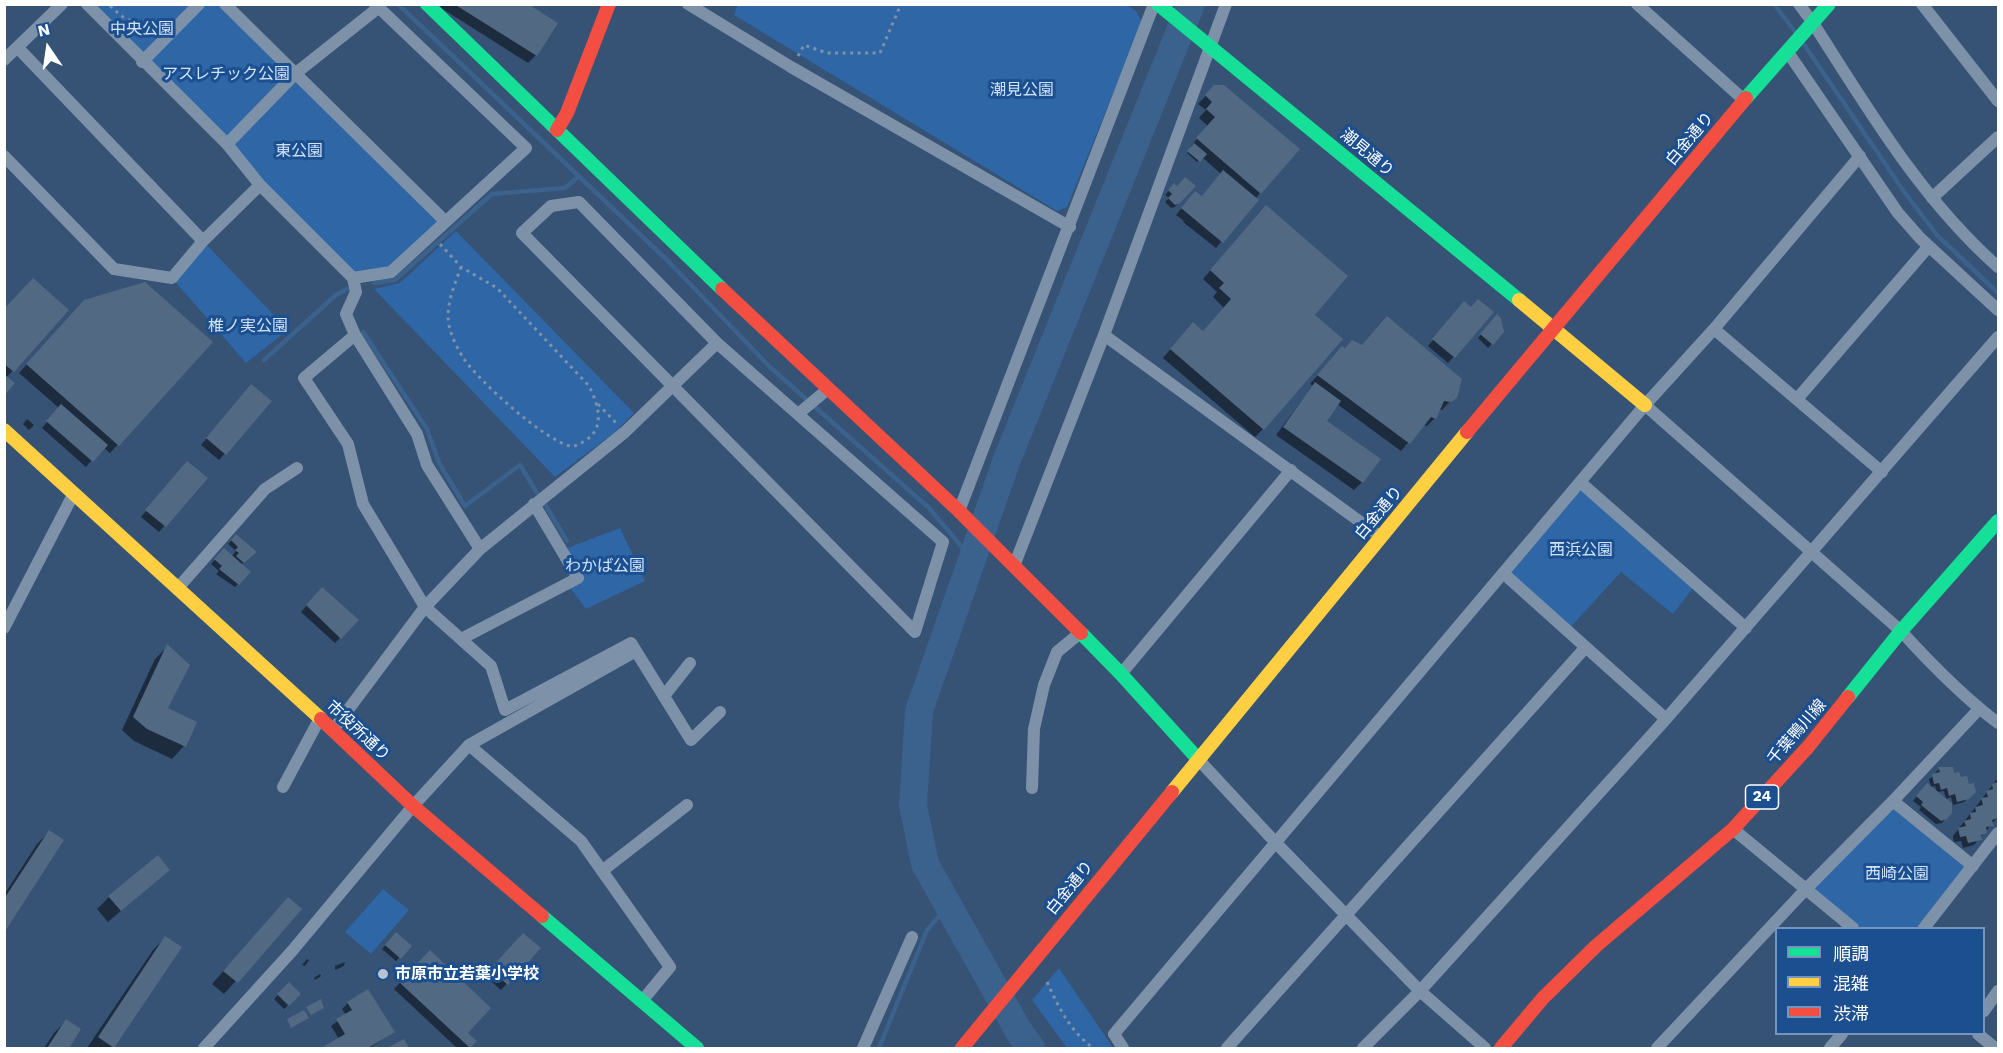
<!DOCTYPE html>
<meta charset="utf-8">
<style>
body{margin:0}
#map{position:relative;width:2003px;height:1053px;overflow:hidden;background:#365274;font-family:"Work Sans","Noto Sans JP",sans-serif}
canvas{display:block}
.frame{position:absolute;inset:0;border:6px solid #fff;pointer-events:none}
.legend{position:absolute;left:1775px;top:927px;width:210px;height:108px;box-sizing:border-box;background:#1b4f8f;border:2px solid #7695bc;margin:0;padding:8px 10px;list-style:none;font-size:18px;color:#fff}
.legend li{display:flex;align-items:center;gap:12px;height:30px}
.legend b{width:30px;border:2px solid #7695bc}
.north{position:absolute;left:18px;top:18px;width:60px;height:60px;-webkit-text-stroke:4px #1b4f8f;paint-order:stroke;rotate:347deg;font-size:16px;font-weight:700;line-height:24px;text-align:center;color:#fff}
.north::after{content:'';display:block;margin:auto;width:21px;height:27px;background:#fff;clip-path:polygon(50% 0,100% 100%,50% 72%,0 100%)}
</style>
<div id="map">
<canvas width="2003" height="1053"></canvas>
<div class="frame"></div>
<ul class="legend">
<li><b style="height:8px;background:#16e098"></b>順調</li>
<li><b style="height:8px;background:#ffcf43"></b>混雑</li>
<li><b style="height:8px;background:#f24e42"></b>渋滞</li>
</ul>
<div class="north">N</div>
</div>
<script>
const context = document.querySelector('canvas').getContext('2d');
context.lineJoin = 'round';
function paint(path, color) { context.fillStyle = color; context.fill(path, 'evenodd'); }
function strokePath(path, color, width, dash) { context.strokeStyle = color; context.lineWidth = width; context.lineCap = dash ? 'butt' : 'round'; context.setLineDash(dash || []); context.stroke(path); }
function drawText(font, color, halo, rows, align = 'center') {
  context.font = font + ' "Work Sans","Noto Sans JP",sans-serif'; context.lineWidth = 6; context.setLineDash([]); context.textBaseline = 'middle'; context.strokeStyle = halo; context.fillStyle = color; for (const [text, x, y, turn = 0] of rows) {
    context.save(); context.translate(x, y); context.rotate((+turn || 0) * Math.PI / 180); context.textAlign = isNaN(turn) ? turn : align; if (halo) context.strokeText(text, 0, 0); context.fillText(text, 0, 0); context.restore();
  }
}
paint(new Path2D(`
 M738,4H1125L1136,11L1142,22L1067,207L1057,211L734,15Z
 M87,5H225L445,221L391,272L353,278Z
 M456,231L634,413L614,433L555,477L374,289L400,283Z
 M203,241L288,330L246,363L172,278Z
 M1580,482L1696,584L1673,614L1621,572L1567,631L1503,573Z
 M620,528L645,581L586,609L567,584L578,578L562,550Z
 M1893,801L1973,866L1924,928H1853L1806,889Z
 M383,889L409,910L371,954L345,932Z
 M1059,968L1113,1048H1067L1032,1000Z`), '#2f66a5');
paint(new Path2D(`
 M435,4H525L536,55L528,63Z
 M1215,86L1260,193L1216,248L1183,222L1184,221L1176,215L1189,199L1201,198L1221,174L1202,157L1197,162L1187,153L1191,148L1190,147L1208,126L1199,118L1206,110L1198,104Z
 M1174,185L1177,188L1194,186L1175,207L1171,208L1165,202L1169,198L1165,195Z
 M1258,215L1313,315L1263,429L1255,437L1163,358L1185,332L1203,333L1224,308L1213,297L1217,292L1203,279Z
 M1459,309L1492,312L1448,363L1428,346Z
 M4,310H67L6,378L4,393Z
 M76,310L211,342L110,453L103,447L86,467L42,428L59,408L19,373Z
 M1497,316L1503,332L1488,348L1478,338Z
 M1334,356L1458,393L1442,410L1439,409L1435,418L1427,426L1423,425L1401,451L1337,404L1325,421L1362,482L1354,490L1276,435L1313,386L1310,384Z
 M245,392L270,402L219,460L201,445Z
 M27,419L34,425L29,430L23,424Z
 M181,469L205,479L159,532L141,517Z
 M236,536L254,552L241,565L249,572L235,587L216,574L219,571L211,564L224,550L231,557L236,551L228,544Z
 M316,595L340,638L335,643L301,612Z
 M167,647L166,709L195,723L184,746L172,759L134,741L122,730L155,659Z
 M1939,769L1961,779L1974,791L1964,802L1953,805L1951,797L1946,799L1944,791L1937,792L1935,786L1931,787L1929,779L1936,775L1935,773Z
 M1998,778L1997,818L1974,845L1963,848L1961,841L1954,842L1953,836Z
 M1927,785L1952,805L1946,818L1942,823L1936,824L1919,810L1921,807L1913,801Z
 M49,832L4,931V895L37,844Z
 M168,870L108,922L97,909L109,897Z
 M300,909L224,994L212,984L276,911Z
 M396,934L410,946L396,961L382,949Z
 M165,938L113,1047L87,1048L153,950Z
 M517,941L539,949L501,990L485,976Z
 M430,952L466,1033L475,1041L468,1048H457L394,989Z
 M307,959L309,960L305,966L302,965Z
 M345,962L344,966L335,970V966Z
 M320,974L321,976L315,980L314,978Z
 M289,984L299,994L284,1009L274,999Z
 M348,1003L393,1032L370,1048H323L339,1039L331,1026L346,1015L342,1009Z
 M66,1021L79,1030L67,1048H44L54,1033Z`), '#0007');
strokePath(new Path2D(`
 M398,4L668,261L770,367L929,508L972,559
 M1774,4L1796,33
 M1801,40L1905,193L1937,235L1998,293
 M374,283L395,280L492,194L565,188L579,176
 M363,332L427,429L439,463L465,506L520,465L537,493
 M264,360L336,295L347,289
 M546,506L567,541
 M879,1048L927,930L948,906`), '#3b618d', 4.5);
strokePath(new Path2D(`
 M1031,1048L1018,1030L925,864L913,805L919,711L1006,462L1191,4`), '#3b618d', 28);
paint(new Path2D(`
 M454,4H528L558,23L537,56Z
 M1214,85H1224L1300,149L1261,194L1196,138L1215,117L1206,109L1212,102L1205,95Z
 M1194,143L1207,154L1200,162L1187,151Z
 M1223,170L1259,200L1223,243L1181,208L1195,191L1202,196Z
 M1185,177L1196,186L1180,203L1175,205L1168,198L1172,194L1168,190L1174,183L1177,186Z
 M1266,205L1348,276L1315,315L1343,339L1264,430L1170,349L1193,322L1203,331L1231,299L1219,288L1224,283L1210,270Z
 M33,278L69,310L14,372L4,364V309Z
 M145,282L213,342L119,446L26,364L84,300Z
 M1478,299L1494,312L1455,358L1432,339L1464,301L1471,307Z
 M1497,314L1501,318L1504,332L1493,345L1480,334Z
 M1387,316L1462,379L1457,398L1451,402L1444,401L1436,419L1431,417L1410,444L1317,375L1342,346L1345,348L1352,340L1362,345Z
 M4,374L15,383L4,396Z
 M1315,382L1341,401L1327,421L1381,459L1363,483L1283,427Z
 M251,384L272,401L226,455L206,438Z
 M61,404L108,445L93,462L46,421Z
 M187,461L208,478L166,527L145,510Z
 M236,534L257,552L244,563L236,556L239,553L235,550L238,547L231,540Z
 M224,548L251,572L239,585L219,569L222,566L214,559Z
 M322,587L359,620L341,639L306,605Z
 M167,644L190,665L168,708L197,722L186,747L147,729L133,717Z
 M1938,767H1953L1954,773L1959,772L1961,777L1967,776L1969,784L1974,783L1976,792L1969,799L1957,802L1955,794L1949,796L1947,788L1941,790L1939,783L1934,784L1932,774L1940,772Z
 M1998,782V818L1992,820L1994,826L1986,827L1987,833L1981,835L1982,840L1968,843L1966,836L1960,837L1958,828L1966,826L1964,821L1971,819L1970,813L1976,812L1975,807L1983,805L1981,798L1988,797L1986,791L1993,789L1992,784Z
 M1927,783L1952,803V813L1947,819L1941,821L1921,805L1923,802L1916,796Z
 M49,830L64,840L4,933V899Z
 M158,855L170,870L121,911L108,896Z
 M288,897L302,909L238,983L223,971Z
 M396,932L412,946L401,959L385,945Z
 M523,933L541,948L508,985L490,969Z
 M165,936L182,947L114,1048L98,1037Z
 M430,950L491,1008L468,1033L477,1041L470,1048L399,982Z
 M289,982L301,994L289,1006L277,994Z
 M368,989L395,1032L368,1048H321L345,1034L336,1019L352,1010L347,1002Z
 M321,999L324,1008L311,1015L306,1007Z
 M304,1010L309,1018L291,1028L287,1019Z
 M66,1019L81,1029L69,1048H47Z
 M404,1039L409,1048H387Z`), '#526984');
strokePath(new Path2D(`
 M110,6L123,17L153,31
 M798,56L804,45L827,53H880L901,4
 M440,244L461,267L497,288L589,386C599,406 606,429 583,442C579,444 575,447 570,446C544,440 480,382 464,359C458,350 451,336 449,325C445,306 455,284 461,267
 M598,404L616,423
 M1047,982C1059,1008 1070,1031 1093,1048`), '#7d92a8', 3, [3, 4.5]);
strokePath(new Path2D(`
 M87,4L227,144L260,185L353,278L356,292L346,314L355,335L417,434L427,465L480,549
 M225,4L445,221
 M688,4L791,67L1070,227
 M1637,4L1744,100
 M1799,4L1813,23C1868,109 1921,199 1998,267
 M1922,4L1998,101
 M18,48L203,241
 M1787,51L1898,213L1920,238L1998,310
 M4,60L62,4
 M142,62L199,4
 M227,144L296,73L378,8
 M4,156L114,269L172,278L203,241L260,185
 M1932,198L1998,137
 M579,202L717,343L943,542L915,632L522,233L551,206Z
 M353,278L391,272L526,148L375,4
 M1714,329L1882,472
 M355,335L304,378L348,444L363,504L425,607L491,666L505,710L631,643L691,740L720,712
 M1104,335L1381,537
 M1797,399L1929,246
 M1645,405L1901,631C1931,664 1962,696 1998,723
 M798,414L828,389
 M1580,482L1746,628
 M959,511L1154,4
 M1014,566L1104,335L1226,4
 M1503,573L1666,719
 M177,589L265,489L297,468
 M4,628L74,493
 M461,639L578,578L534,504
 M1121,674L1291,470
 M664,696L690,663
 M333,730L425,607L480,549L625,432L717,343
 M469,745L581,841L670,967L642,1001
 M1198,759L1275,842L1420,991L1485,1048
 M283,787L320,718
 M1032,788L1034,729L1044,685L1057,652L1080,633
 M1893,801L1973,866
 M1733,829L1853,928
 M602,871L687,805
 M1924,928L1998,833
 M1984,1011L1998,991
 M1978,1034L1995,1048
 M204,1048L292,951L413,806L469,745L636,651
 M863,1048L912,937
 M1123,1048L1114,1034L1645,405L1714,329L1860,156
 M1227,1048L1585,648
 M1363,1048L1420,991L1666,719L1998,337
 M1657,1048L1806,889L1893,801L1979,709
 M1830,1048L1842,1034`), '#7d92a8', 12);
strokePath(new Path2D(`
 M427,4L722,289
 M1158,4L1519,300
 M1746,98L1829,4
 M1081,633L1121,674L1198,759
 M1848,697L1901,631L1998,521
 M542,916L697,1048`), '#16e098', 14);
strokePath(new Path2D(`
 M1519,300L1645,405
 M4,430L321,719
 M1172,792L1467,432`), '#ffcf43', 14);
strokePath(new Path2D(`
 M557,130L567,113L609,4
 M722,289L959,511L1081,633
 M1467,432L1746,98
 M321,719L413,806L542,916
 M962,1048L1172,792
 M1501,1048L1543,998L1596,946L1733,829L1808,747L1848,697`), '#f24e42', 14);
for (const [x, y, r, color] of [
 [383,974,6,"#b9c2ce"]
]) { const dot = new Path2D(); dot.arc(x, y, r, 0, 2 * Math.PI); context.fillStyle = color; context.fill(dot); strokePath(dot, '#1b4f8f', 2); }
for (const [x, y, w] of [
 [1762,797,33]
]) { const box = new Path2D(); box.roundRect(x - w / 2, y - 12, w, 24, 4.5); context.fillStyle = '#1b4f8f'; context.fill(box); strokePath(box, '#fff', 1.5); }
drawText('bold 15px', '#fff', null, [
 ["24",1762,797]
]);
drawText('16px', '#cfe3fa', '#1b4f8f', [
 ["中央公園",142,29],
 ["アスレチック公園",226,74],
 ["潮見公園",1022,90],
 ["東公園",299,151],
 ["椎ノ実公園",248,326],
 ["西浜公園",1581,550],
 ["わかば公園",605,566],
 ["西崎公園",1897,874]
]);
drawText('16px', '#fff', '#1b4f8f', [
 ["白金通り",1690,139,-50],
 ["潮見通り",1367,153,40],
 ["白金通り",1379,513,-50],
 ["市役所通り",358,731,43],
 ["千葉鴨川線",1797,732,-49],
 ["白金通り",1070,888,-51]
]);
drawText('bold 16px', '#fff', '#1b4f8f', [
 ["市原市立若葉小学校",395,974]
], 'left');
</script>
